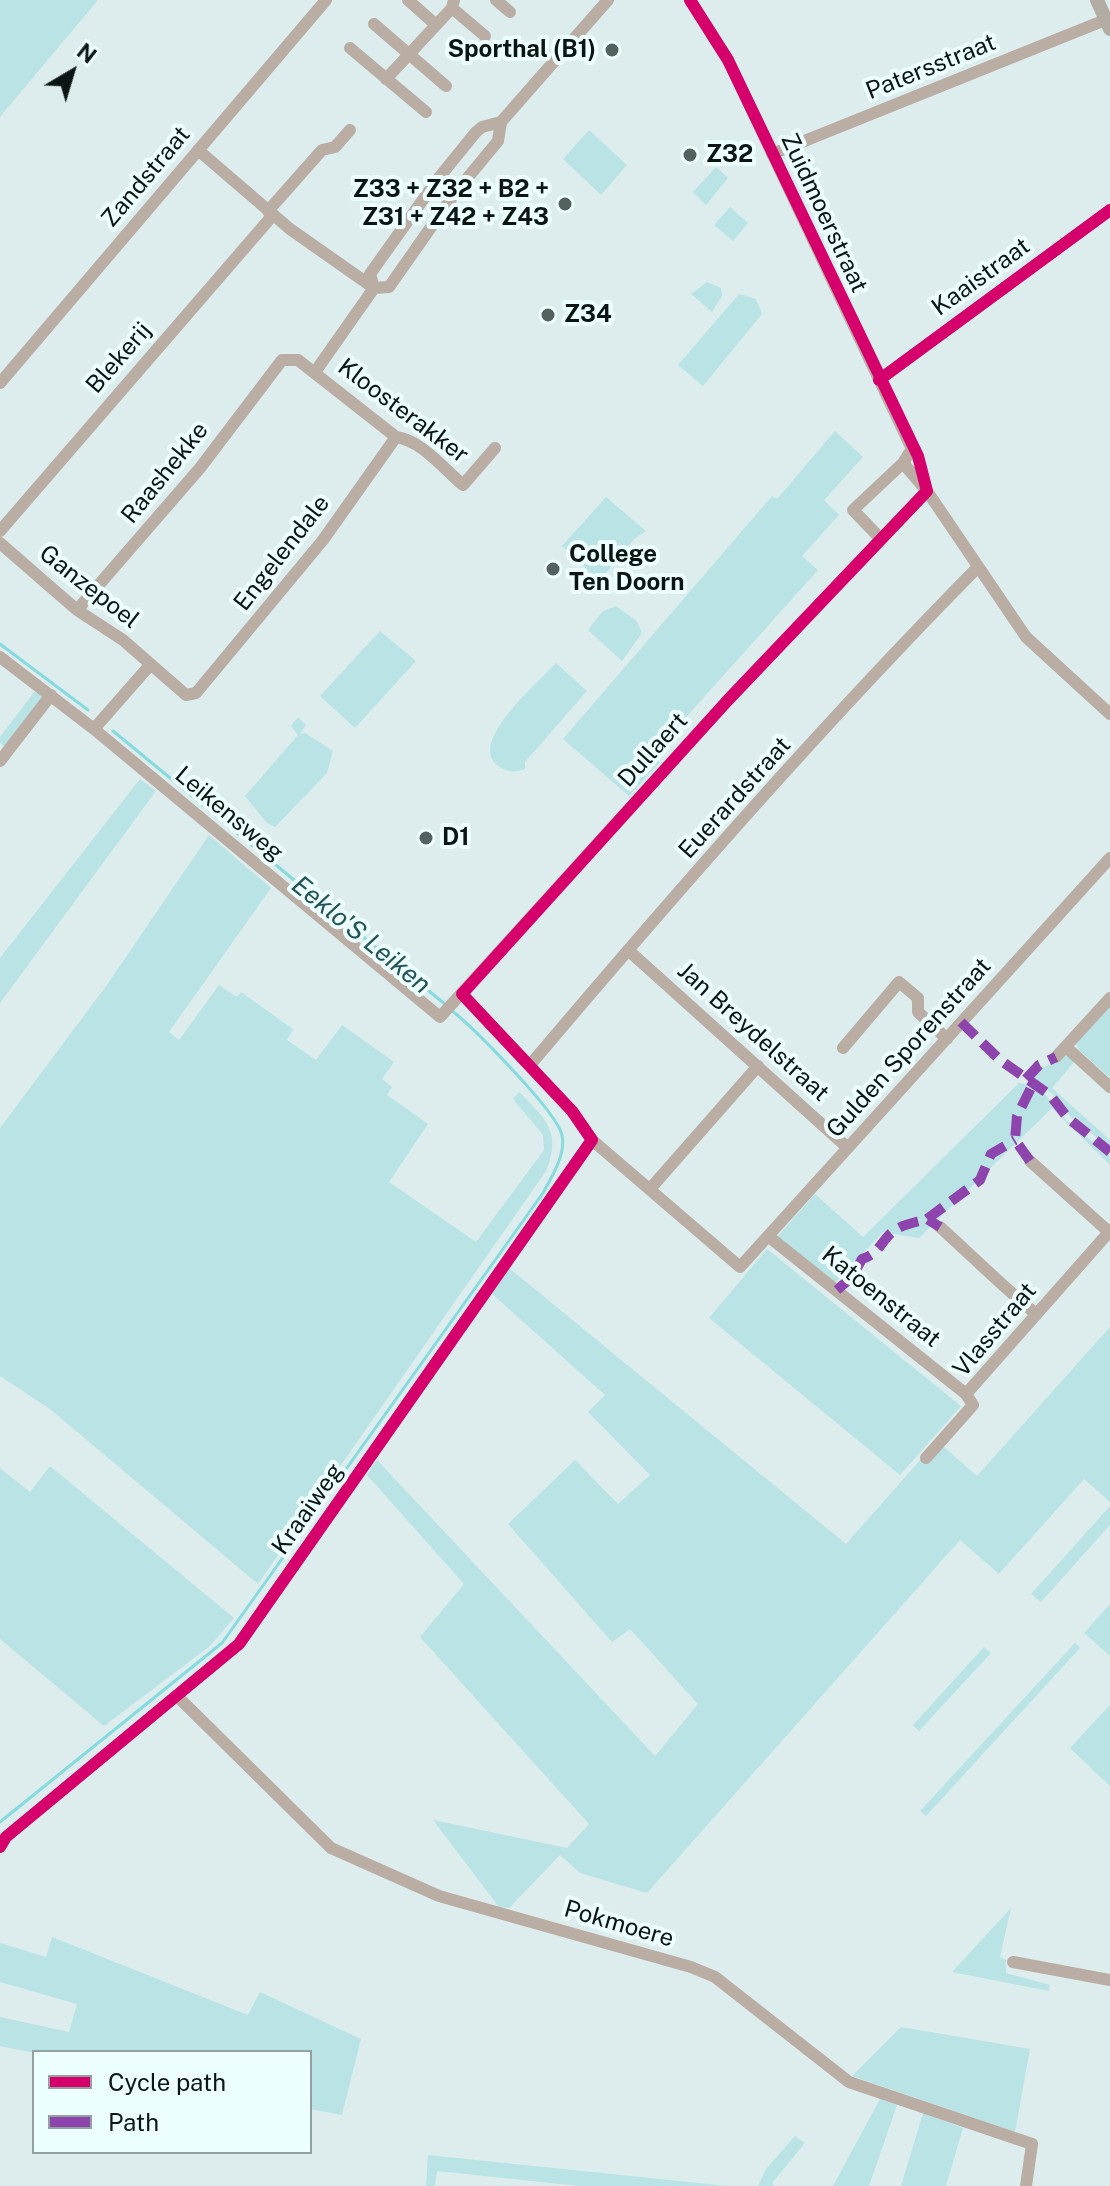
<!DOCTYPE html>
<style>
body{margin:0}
#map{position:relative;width:1110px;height:2186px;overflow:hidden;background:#ddedee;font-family:"Public Sans",sans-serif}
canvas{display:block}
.legend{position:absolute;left:32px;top:2050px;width:280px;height:104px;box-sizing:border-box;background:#edfeff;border:2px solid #93a1a1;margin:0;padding:10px 14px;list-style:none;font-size:24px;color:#0b1515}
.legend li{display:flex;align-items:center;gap:16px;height:40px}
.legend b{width:40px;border:2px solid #93a1a1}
.north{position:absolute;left:32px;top:32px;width:80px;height:80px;-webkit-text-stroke:6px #edfeff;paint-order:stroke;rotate:38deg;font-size:22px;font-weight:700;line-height:32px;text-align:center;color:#0b1515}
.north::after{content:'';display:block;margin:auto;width:28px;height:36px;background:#0b1515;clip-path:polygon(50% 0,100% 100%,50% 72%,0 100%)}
</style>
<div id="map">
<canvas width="1110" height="2186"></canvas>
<ul class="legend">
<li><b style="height:10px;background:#d6006c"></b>Cycle path</li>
<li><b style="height:10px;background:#8e44ad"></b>Path</li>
</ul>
<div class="north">N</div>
</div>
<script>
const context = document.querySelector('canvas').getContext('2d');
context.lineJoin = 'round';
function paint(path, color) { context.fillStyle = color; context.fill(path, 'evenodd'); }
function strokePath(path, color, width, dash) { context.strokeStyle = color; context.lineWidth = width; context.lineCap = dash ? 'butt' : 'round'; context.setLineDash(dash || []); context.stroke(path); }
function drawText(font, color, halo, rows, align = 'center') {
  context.font = font + ' "Public Sans",sans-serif'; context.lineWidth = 8; context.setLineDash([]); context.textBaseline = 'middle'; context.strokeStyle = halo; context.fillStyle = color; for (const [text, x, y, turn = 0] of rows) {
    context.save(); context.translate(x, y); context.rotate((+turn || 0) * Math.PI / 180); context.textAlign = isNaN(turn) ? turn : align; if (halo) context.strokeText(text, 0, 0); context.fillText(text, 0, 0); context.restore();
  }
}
paint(new Path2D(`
 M0,0H98L0,117Z
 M589,130L627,165L601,195L563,159Z
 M716,167L728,178L706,205L693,192Z
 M730,207L748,223L733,241L714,225Z
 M707,282L721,288L722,296L712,312L691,294Z
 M739,294L756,299L762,314L703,386L678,365Z
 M835,431L863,457L824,500L839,515L802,556L818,570L653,754L660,762L629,796L563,739L772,496L777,499Z
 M606,497L646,531L634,539L599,581L562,546Z
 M616,606L637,621L642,633L622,661L588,630L603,611Z
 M380,631L416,661L355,728L320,696Z
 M556,663L587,691L525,762V769C515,773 504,772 496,764C470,740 539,682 556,663Z
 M35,691L44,698L6,748L0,743V737Z
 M298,717L306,725L300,734L305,733L333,751L327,773L275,827L267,823L245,796L298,735L291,726Z
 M140,779L156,791L0,1003V958Z
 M209,835L271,888L169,1032L179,1040L219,985L237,997L241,992L293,1029L287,1040L316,1060L342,1025L394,1062L382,1079L392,1087L387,1095L428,1124L389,1182L476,1242L544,1150L543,1135L513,1099L519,1092C546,1118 562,1133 546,1171L258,1584L50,1409L0,1376V1128L109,982Z
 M1110,1005V1078L1078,1049L1076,1041Z
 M1066,1055L1076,1060L1052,1088L1110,1140V1148L1070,1116L1058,1099L1033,1077C1040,1066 1055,1064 1066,1055Z
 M1019,1083L1035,1087L1045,1094L1066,1120L1110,1156V1165L1052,1108L919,1238L883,1232L835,1283L777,1237L815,1194L863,1237Z
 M767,1249L961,1406L900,1475L709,1318Z
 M509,1268L846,1544L937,1441L977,1476L1110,1327V1502L1084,1479L999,1574L960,1540L647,1893L580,1873L560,1855L509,1908L499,1907L433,1820L567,1848L589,1824L420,1637L464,1584L367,1475L377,1460L655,1756L698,1704L630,1629L612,1642L508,1524L575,1460L618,1504L650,1475L588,1412L605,1395L491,1293Z
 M50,1466L234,1618L210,1646L104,1726L0,1639V1468L30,1492Z
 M1110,1506V1525L1041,1602L1031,1594Z
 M1110,1604V1656L1084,1633Z
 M1075,1643L1080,1648L926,1816L920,1811Z
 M984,1647L991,1653L919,1731L913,1725Z
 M1110,1705V1786L1070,1748Z
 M1011,1908L1000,1957L1006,1960V1973L1050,1985L1049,1991L952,1972Z
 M52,1937L248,2015L260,1992L361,2039L342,2115L310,2109V2052L34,2053L0,2046V2017L69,2032L77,2004L0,1982V1943L46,1957Z
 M901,2027L1030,2049L1015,2132L852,2076Z
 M880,2099L897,2105L869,2186H833Z
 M923,2113L963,2128L946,2186H901Z
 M795,2136L805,2143L772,2183L775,2186H758L766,2169Z
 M428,2155L727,2186H579L437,2171L435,2186H426Z`), '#b9e3e5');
strokePath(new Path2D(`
 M0,644L88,710
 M113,731L446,1005
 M0,1822L222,1643L543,1193C552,1176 566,1155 562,1135C557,1112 473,1027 451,1010`), '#87dade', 3);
strokePath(new Path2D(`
 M408,0L436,25
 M496,0L510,12
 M690,0L728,60L912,449L903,463L853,510L879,537
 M452,8L485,36
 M374,24L446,86
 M350,48L426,112
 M386,79L452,8L454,0
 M198,150L290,229L374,288
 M772,154L1110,18
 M268,211L322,150L335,147L350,130
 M374,288L389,287L455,193L498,141L501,122L608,0
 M374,288L370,274L437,180L476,132L482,127L501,122
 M315,372L374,288
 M879,380L1110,210
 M0,383L326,0
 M903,463L927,491L1026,637L1110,714
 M0,531L273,215
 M0,543L77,610L123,640L186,695L196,693L323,540L396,437
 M77,610L200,468L282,360H298L396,437C421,440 444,469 463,485L495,448
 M0,657L94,729L440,1017L728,700L927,491
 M94,729L150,665
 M0,761L51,695
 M628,950L848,1148
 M462,994L572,1111L592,1140L740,1267L1110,858
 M1066,1047L1110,1087
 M843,1048L899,982L918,998V1012L947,1039
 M1056,1057L1110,998
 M530,1065C674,895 822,725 978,567
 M1030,1161L1109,1232
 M650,1189L758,1066
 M940,1227C972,1256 1002,1286 1036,1314
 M768,1236L966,1394
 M926,1458L973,1405L966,1394L1110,1231
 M178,1697L331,1848L439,1896L691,1967L715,1977L849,2082L1032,2144L1026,2186
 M0,1847L6,1837L239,1644L592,1140
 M1013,1962L1110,1980`), '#b9ada4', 12);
strokePath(new Path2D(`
 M1097,0L1110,29`), '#b3aca2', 14);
strokePath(new Path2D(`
 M961,1022L1000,1060L1050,1095L1068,1118L1110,1152
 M1026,1079L1039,1065L1056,1057
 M1030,1161L1015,1140L1017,1116L1033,1084
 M927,1219L980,1180L991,1154L1015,1140
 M837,1290L852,1277L862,1259C879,1253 879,1245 890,1234C901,1224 914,1223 927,1219L940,1227`), '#8e44ad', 10, [20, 10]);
strokePath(new Path2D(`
 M879,380L1110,210
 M0,1847L6,1837L239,1644L592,1140L572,1111L462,994L728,700L927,491L918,456L728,60L690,0`), '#d6006c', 12);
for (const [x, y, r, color] of [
 [612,50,8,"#546161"],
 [690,155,8,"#546161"],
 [565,204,8,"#546161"],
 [548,315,8,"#546161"],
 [553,569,8,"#546161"],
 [426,838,8,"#546161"]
]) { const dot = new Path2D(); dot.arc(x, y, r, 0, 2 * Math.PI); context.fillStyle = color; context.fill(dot); strokePath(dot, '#edfeff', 3); }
drawText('bold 24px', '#0b1515', '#edfeff', [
 ["Sporthal (B1)",596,50,"right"],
 ["Z32",706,155],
 ["Z33 + Z32 + B2 +",549,190,"right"],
 ["Z31 + Z42 + Z43",549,218,"right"],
 ["Z34",564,315],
 ["College",569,555],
 ["Ten Doorn",569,583],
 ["D1",442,838]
], 'left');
drawText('24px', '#0b1515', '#edfeff', [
 ["Patersstraat",931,67,-22],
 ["Zandstraat",146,177,-50],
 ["Zuidmoerstraat",824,213,65],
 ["Kaaistraat",981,277,-36],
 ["Blekerij",119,358,-49],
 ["Kloosterakker",403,411,37],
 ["Raashekke",165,473,-51],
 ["Engelendale",282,553,-52],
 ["Ganzepoel",89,587,38],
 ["Dullaert",653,750,-48],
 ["Euerardstraat",735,798,-48],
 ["Leikensweg",229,814,40],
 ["Jan Breydelstraat",753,1032,42],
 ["Gulden Sporenstraat",909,1048,-48],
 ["Katoenstraat",881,1297,39],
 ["Vlasstraat",995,1330,-50],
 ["Kraaiweg",308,1509,-55],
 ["Pokmoere",619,1924,16]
]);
drawText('italic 26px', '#235457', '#edfeff', [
 ["Eeklo'S Leiken",361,935,39]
]);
</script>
